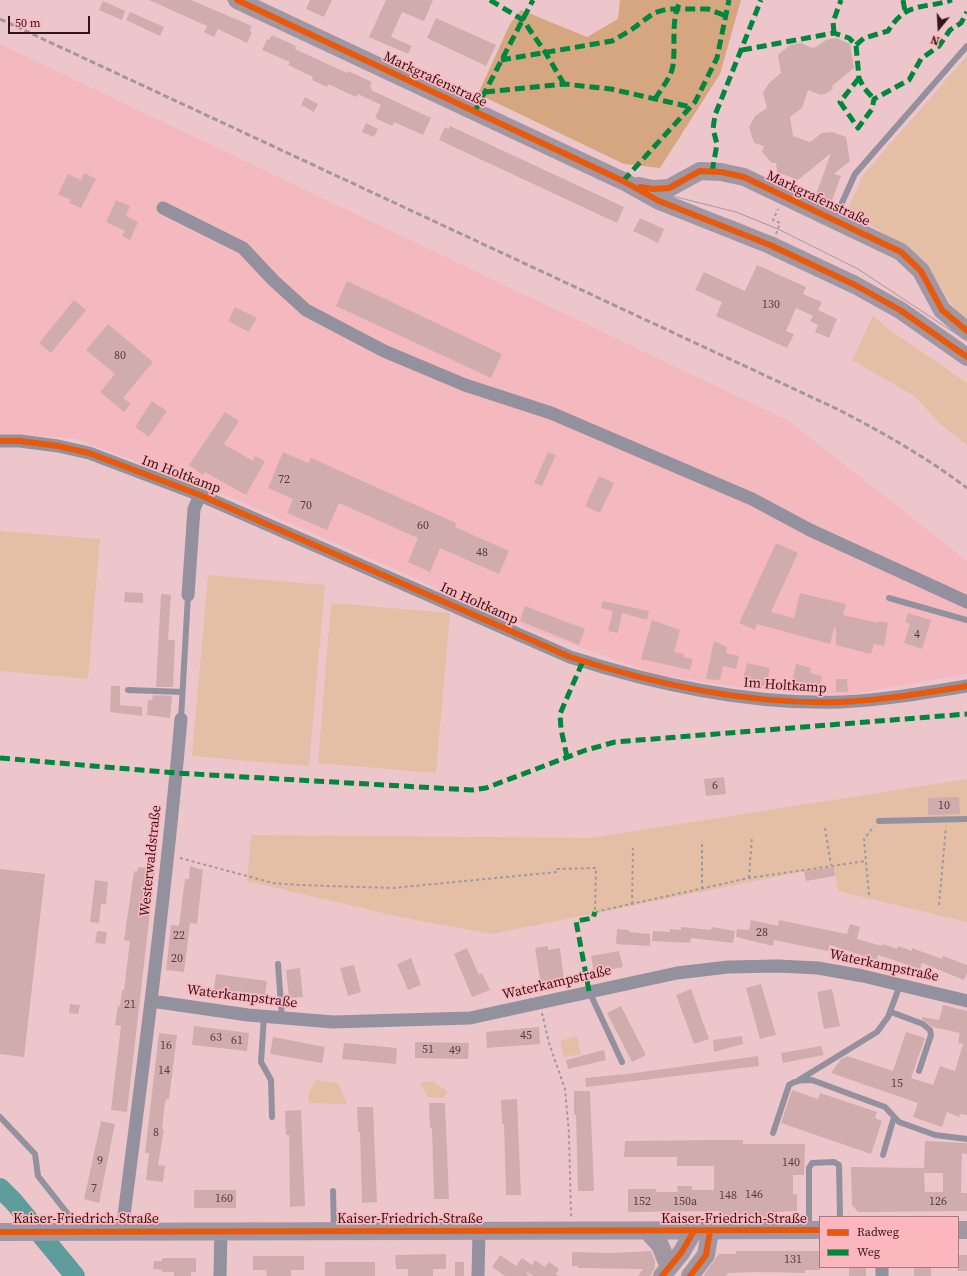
<!DOCTYPE html>
<meta charset="utf-8">
<style>
body{margin:0}
#map{position:relative;width:967px;height:1276px;overflow:hidden;background:#edc6cb;font-family:"Source Serif 4",serif}
canvas{display:block}
.legend{position:absolute;left:819px;top:1216px;width:140px;height:52px;box-sizing:border-box;background:#fcb7be;border:1px solid #ac767c;margin:0;padding:5px 7px;list-style:none;font-size:12px;color:#331419}
.legend li{display:flex;align-items:center;gap:8px;height:20px}
.legend b{width:20px;border:1px solid #ac767c}
.north{position:absolute;left:919px;top:8px;width:40px;height:40px;-webkit-text-stroke:3px #fcb7be;paint-order:stroke;rotate:198deg;font-size:11px;font-weight:700;line-height:16px;text-align:center;color:#331419}
.north::after{content:'';display:block;margin:auto;width:14px;height:18px;background:#331419;clip-path:polygon(50% 0,100% 100%,50% 72%,0 100%)}
.scale{position:absolute;left:8px;top:16px;width:82px;height:18px;box-sizing:border-box;border:2px solid #331419;border-top:0;padding-left:5px;font-size:12px;line-height:14px;white-space:nowrap;color:#331419;-webkit-text-stroke:3px #fcb7be;paint-order:stroke}
</style>
<div id="map">
<canvas width="967" height="1276"></canvas>
<ul class="legend">
<li><b style="height:5px;background:#e8590c"></b>Radweg</li>
<li><b style="height:5px;background:#00873e"></b>Weg</li>
</ul>
<div class="north">N</div>
<div class="scale">50 m</div>
</div>
<script>
const context = document.querySelector('canvas').getContext('2d');
context.lineJoin = 'round';
function paint(path, color) { context.fillStyle = color; context.fill(path, 'evenodd'); }
function strokePath(path, color, width, dash) { context.strokeStyle = color; context.lineWidth = width; context.lineCap = dash ? 'butt' : 'round'; context.setLineDash(dash || []); context.stroke(path); }
function drawText(font, color, halo, rows, align = 'center') {
  context.font = font + ' "Source Serif 4",serif'; context.lineWidth = 3.5; context.setLineDash([]); context.textBaseline = 'middle'; context.strokeStyle = halo; context.fillStyle = color; for (const [text, x, y, turn = 0] of rows) {
    context.save(); context.translate(x, y); context.rotate((+turn || 0) * Math.PI / 180); context.textAlign = isNaN(turn) ? turn : align; if (halo) context.strokeText(text, 0, 0); context.fillText(text, 0, 0); context.restore();
  }
}
paint(new Path2D(`
 M0,44L789,421L967,561V674L847,695L743,688L656,674L537,632L224,494L73,438L0,434Z`), '#f4b9bf');
paint(new Path2D(`
 M967,56V321L958,314L922,259L859,217L847,211L863,175Z
 M873,316L887,328L967,383V445L939,423L916,397L852,360Z
 M0,531L100,539L88,679L0,671Z
 M208,575L325,585L309,766L192,756Z
 M331,603L450,613L436,773L318,763Z
 M967,779V922L838,891L834,867L795,873L491,934L400,917L247,881L251,835L590,838Z
 M577,1036L581,1054L564,1057L560,1041Z
 M315,1080L338,1083L347,1104L309,1103L308,1096Z
 M433,1081L448,1092L443,1098L428,1097L420,1083Z`), '#e5bea6');
paint(new Path2D(`
 M620,0H741L720,74L660,168L624,164L478,94L510,24L521,10L587,37L618,19Z`), '#d5a67f');
strokePath(new Path2D(`
 M0,1188L14,1202L75,1276`), '#5e9d9c', 20);
paint(new Path2D(`
 M149,0H191L252,26L250,31L252,32L247,43L218,29L214,37L204,32L207,26Z
 M310,0H332L324,17L306,9Z
 M386,0H433L424,21L402,12L391,37L412,46L408,54L369,37Z
 M103,1L125,11L122,20L99,10Z
 M130,12L164,27L160,36L126,20Z
 M436,18L496,45L486,66L427,38Z
 M272,35L296,46L295,49L347,73L348,71L372,82L370,87L372,88L371,90L431,118L423,135L394,122L392,126L375,118L381,105L358,94L356,97L328,84L327,87L312,80L313,77L288,65L290,62L262,50L267,39L269,40Z
 M836,38L850,44L854,68L832,86L833,89L827,93L821,95L808,90L802,108L790,117L793,136L810,142L822,133L833,132L846,137L850,161L834,174L841,176L831,203L815,197L831,153L798,180L777,172L776,163H772L762,152L764,146L754,143L749,127L755,116L767,108L763,93L769,83L781,73L778,55L790,45L800,43L812,48L816,47L826,40Z
 M305,97L318,104L314,112L301,105Z
 M366,123L378,129L374,137L362,132Z
 M450,126L624,207L617,223L439,140L445,127L449,129Z
 M84,173L96,179L81,208L69,203L71,200L58,194L68,174L81,180Z
 M116,200L130,206L126,216L138,222L130,240L122,236L125,231L106,222Z
 M640,218L664,229L658,243L633,231Z
 M757,265L806,287L803,294L822,302L818,310L837,319L829,338L815,332L818,325L810,321L813,316L796,308L786,331L794,334L787,348L716,316L722,302L695,290L704,272L745,291Z
 M347,281L502,354L491,378L336,306Z
 M74,300L86,310L51,353L39,343Z
 M235,307L257,318L249,332L228,321Z
 M108,324L153,362L123,398L131,404L124,412L100,392L115,374L86,350Z
 M152,401L167,411L149,437L135,427Z
 M225,412L239,421L224,444L253,461L255,456L265,461L246,495L205,472L203,475L189,465Z
 M283,452L308,463L311,458L456,523L455,527L509,551L499,574L440,548L430,572L408,562L418,538L339,503L327,530L287,513L293,499L268,488Z
 M548,452L556,455L542,486L534,483Z
 M599,476L614,483L600,513L585,506Z
 M776,543L798,553L771,612L794,618L800,593L846,604L843,615L878,623L879,621L888,623L884,646L874,644L871,654L836,645V629L834,628L830,644L757,624L755,630L739,623Z
 M125,592L143,593V603L124,602Z
 M161,594L171,595L168,640H175L173,687H156Z
 M603,601L649,611L647,620L622,613L618,633L608,631L613,611L601,608Z
 M525,606L585,629L579,645L520,621Z
 M908,613L931,620L922,649L904,643L910,624L905,622Z
 M652,620L680,630L674,652L684,654L683,657L693,659L690,670L641,659Z
 M714,641L727,647L726,653L739,656L736,669L723,666L720,680L706,679Z
 M747,663L770,668L766,687L750,684V681L743,679Z
 M796,664L811,668L810,673L822,676L819,688L792,683Z
 M836,679H847L848,692H836Z
 M111,686H120V705L142,707V716L110,712Z
 M153,695L172,696L170,718L147,715L148,700H152Z
 M724,777L726,794L706,796L704,779Z
 M959,797L960,814L928,815V798Z
 M190,866L203,870L197,924L190,923L184,972L166,970L171,925L179,926L185,879H189Z
 M138,867L155,869L127,1112L111,1110L121,1026L115,1025L118,1006H120L122,990H124L130,941L124,940L134,871L137,872Z
 M834,867L835,876L806,881L804,871Z
 M0,869L45,874L24,1057L0,1054Z
 M95,880L108,882L106,904H101L99,923L90,922Z
 M751,920L778,926L779,920L847,934L850,924L860,927L857,939L882,946L883,944L897,949L898,946L912,951V948L942,959L943,956L967,965V973L964,980L922,963L920,969L878,955L876,960L830,945L828,951L774,940L773,946L736,937L737,929L749,930Z
 M681,927L711,930L712,927L735,931L733,943L691,938L690,943L652,941L653,931L670,932V929L681,930Z
 M617,929L629,930V932L650,934V946L616,944Z
 M97,931L107,932L105,944L95,943Z
 M548,946V950L560,948L564,981L541,985L535,948Z
 M467,948L479,975L482,973L490,990L472,997L454,954Z
 M619,951L623,967L594,973L591,956Z
 M411,958L421,985L408,990L397,964Z
 M354,965L361,992L348,996L340,968Z
 M300,968L303,997L289,998L286,970Z
 M216,974L267,981L265,995L235,991L234,997L213,995Z
 M761,984L776,1035L760,1039L746,988Z
 M691,989L709,1039L694,1044L676,995Z
 M832,989L840,1026L824,1029L817,992Z
 M70,1004L80,1005L78,1014L69,1013Z
 M943,1005L967,1011V1115L960,1114L959,1117L947,1112L942,1127L913,1117L918,1103L831,1073L841,1059L847,1056L893,1071L906,1032L925,1038L911,1078L933,1085L940,1066L955,1071L963,1044L958,1043L960,1033L933,1027L922,1019V1017L939,1020Z
 M621,1006L646,1055L632,1062L607,1013Z
 M194,1026L249,1033L247,1051L192,1045Z
 M539,1027L540,1044L487,1048L486,1032Z
 M159,1033L177,1035L169,1099H166L164,1110L162,1129H164L158,1165L165,1166L163,1182L146,1180L149,1153H145Z
 M742,1036L743,1044L714,1052L713,1040Z
 M273,1037L325,1047L322,1063L270,1054Z
 M415,1042L469,1043L468,1059L415,1058Z
 M344,1043L397,1048L396,1064L342,1059Z
 M821,1046L824,1055L783,1063L781,1053Z
 M604,1050L606,1060L568,1069L566,1060Z
 M758,1056L759,1066L586,1087L585,1078L627,1074Z
 M792,1090L818,1099L820,1093L877,1112L875,1118L882,1121L871,1154L781,1123Z
 M574,1091H590L594,1191H578L576,1115H574Z
 M517,1099L521,1195H506L504,1124H502L501,1100Z
 M429,1103H445L449,1199H434L432,1128H430Z
 M357,1107H373L377,1202L362,1203L360,1132H358Z
 M301,1110L305,1206L290,1207L289,1135H286L285,1111Z
 M101,1121L115,1124L99,1203L84,1199Z
 M719,1140H743V1144H805L804,1175H793V1194H797V1211L777,1212V1218H720L719,1211L628,1212V1189H656V1192H678L677,1186H692V1190H714V1166H677V1157H624L625,1141Z
 M925,1141L967,1143V1154L962,1153L961,1193H967V1211L858,1212L852,1205L851,1167L924,1168ZM924,1173H943V1192H925Z
 M194,1190H236V1208H194Z
 M651,1251L655,1261V1268L650,1276H638L643,1269L578,1268V1266H572V1252L612,1253Z
 M736,1251H820V1270H805V1273L758,1272L728,1273L726,1276H703L719,1254H736Z
 M446,1254V1269H433V1276H408V1269H396L395,1255Z
 M500,1255L516,1266L522,1258L532,1265L535,1260L545,1267L549,1262L559,1269L556,1274L559,1276H533L527,1272L526,1273L530,1276H505L492,1267Z
 M958,1255H967V1271H958Z
 M253,1256H304V1270H291V1276H267L266,1270H253Z
 M162,1258H196V1272H191V1276H174V1272H162V1270L153,1269L154,1261H162Z
 M325,1262H375V1276H325Z
 M455,1262H464V1276H455Z
 M849,1267H866V1276H849Z
 M914,1267H931V1276H914Z`), '#d0adac');
strokePath(new Path2D(`
 M776,234L780,223L773,220L778,209
 M825,828L831,865
 M180,858L273,883L299,885L393,888L557,872V869L596,868L595,912L749,878L866,861
 M749,878L752,836
 M702,889V844
 M869,895L864,839L874,826
 M632,904L633,848
 M939,905L946,827
 M542,1013L549,1043L565,1089L569,1134L571,1217`), '#a398a1', 2, [3, 3]);
strokePath(new Path2D(`
 M835,218L855,174L967,46
 M889,598L967,620
 M128,690L182,692
 M181,719L188,595
 M879,821L967,819
 M278,964L282,1018
 M589,991L622,1062
 M891,1012L923,1024L930,1030L931,1035L919,1071
 M264,1016L261,1062L271,1080L272,1117
 M799,1080L877,1032L888,1017L900,985
 M0,1117L35,1154L38,1176L79,1228
 M773,1133L789,1085C796,1080 803,1080 812,1080L885,1107L899,1122L935,1135L967,1139
 M883,1155L894,1117
 M333,1191L334,1229
 M809,1228V1168L812,1163L834,1162L839,1165L840,1217`), '#93919d', 6);
strokePath(new Path2D(`
 M163,208L243,248L273,280L306,310L384,351L465,385L551,413L752,499L810,530L967,602
 M0,441H20L58,446L89,453L200,495L570,657C657,685 750,705 841,702C883,700 925,693 967,686
 M188,595L194,509L200,495
 M151,1001L248,1015L333,1022L470,1018L677,973L728,967L778,966L818,968L863,976L967,1001
 M122,1231C144,1060 166,890 181,719
 M220,1276L221,1231
 M478,1276L479,1231
 M882,1276V1267`), '#93919d', 13);
strokePath(new Path2D(`
 M237,0L623,181L659,201L770,245L855,285L900,310L967,357
 M639,186L653,189L669,188L700,171L721,172L744,177L901,252L921,271L942,310L967,331
 M958,1230H967
 M647,1231L660,1245L669,1267
 M0,1232L820,1230
 M662,1276L681,1253L694,1231
 M690,1276L706,1255L710,1231`), '#a197a2', 18);
strokePath(new Path2D(`
 M227,0L622,183L663,199L733,221L774,238L854,277L901,303L967,350
 M246,0L491,116
 M664,194L736,212L778,229L858,269L967,341`), '#a4969e', 1);
strokePath(new Path2D(`
 M0,19L837,409C882,432 926,457 967,488`), '#a4969e', 3, [6, 3]);
strokePath(new Path2D(`
 M490,0L523,20L545,52L564,84
 M903,0L905,11
 M834,33L833,22L841,0
 M856,45L864,38L888,31C908,0 922,10 952,0
 M742,50L834,33L849,38L856,45L859,78L864,88L874,99
 M501,60L612,41L631,30L654,13L667,9H708L726,16
 M859,78L840,102L858,128L872,109L874,99L909,80L921,59L939,46L950,30L961,23L967,12
 M485,92L564,84L611,89L691,107
 M655,99C661,89 672,76 673,65C676,43 670,20 681,0
 M475,111L533,0
 M712,172L717,144L713,129L715,115L761,0
 M623,181L695,102L717,58L729,0
 M567,757L561,729L560,714L583,661
 M0,758L176,773L472,790L486,788L586,750L615,742L967,714
 M589,991L576,921L593,918L595,912`), '#00873e', 5, [10, 5]);
strokePath(new Path2D(`
 M237,0L623,181L659,201L770,245L855,285L900,310L967,357
 M640,187L653,189L669,188L700,171L721,172L744,177L901,252L921,271L942,310L967,331
 M0,441H20L58,446L89,453L200,495L570,657C657,685 750,705 841,702C883,700 925,693 967,686
 M0,1232L820,1230
 M662,1276L681,1253L694,1231
 M690,1276L706,1255L710,1231`), '#e8590c', 6);
drawText('12px', '#5a3a3e', null, [
 ["130",771,305],
 ["80",120,356],
 ["72",284,480],
 ["70",306,506],
 ["60",423,526],
 ["48",482,553],
 ["4",917,635],
 ["6",715,786],
 ["10",944,806],
 ["28",762,933],
 ["22",179,936],
 ["20",177,959],
 ["21",130,1005],
 ["45",526,1036],
 ["63",216,1038],
 ["61",237,1041],
 ["16",166,1046],
 ["51",428,1050],
 ["49",455,1051],
 ["14",164,1071],
 ["15",897,1084],
 ["8",156,1133],
 ["9",100,1161],
 ["140",791,1163],
 ["7",94,1189],
 ["146",754,1195],
 ["148",728,1196],
 ["160",224,1199],
 ["152",642,1202],
 ["150a",685,1202],
 ["126",938,1202],
 ["131",793,1260]
]);
drawText('14px', '#331419', '#fcb7be', [
 ["Markgrafenstraße",435,80,25],
 ["Markgrafenstraße",818,199,25],
 ["Im Holtkamp",181,475,21],
 ["Im Holtkamp",479,604,24],
 ["Im Holtkamp",785,686,4],
 ["Westerwaldstraße",151,861,-84],
 ["Waterkampstraße",884,966,12],
 ["Waterkampstraße",557,983,-13],
 ["Waterkampstraße",242,997,7],
 ["Kaiser-Friedrich-Straße",86,1219],
 ["Kaiser-Friedrich-Straße",410,1219],
 ["Kaiser-Friedrich-Straße",734,1219]
]);
</script>
